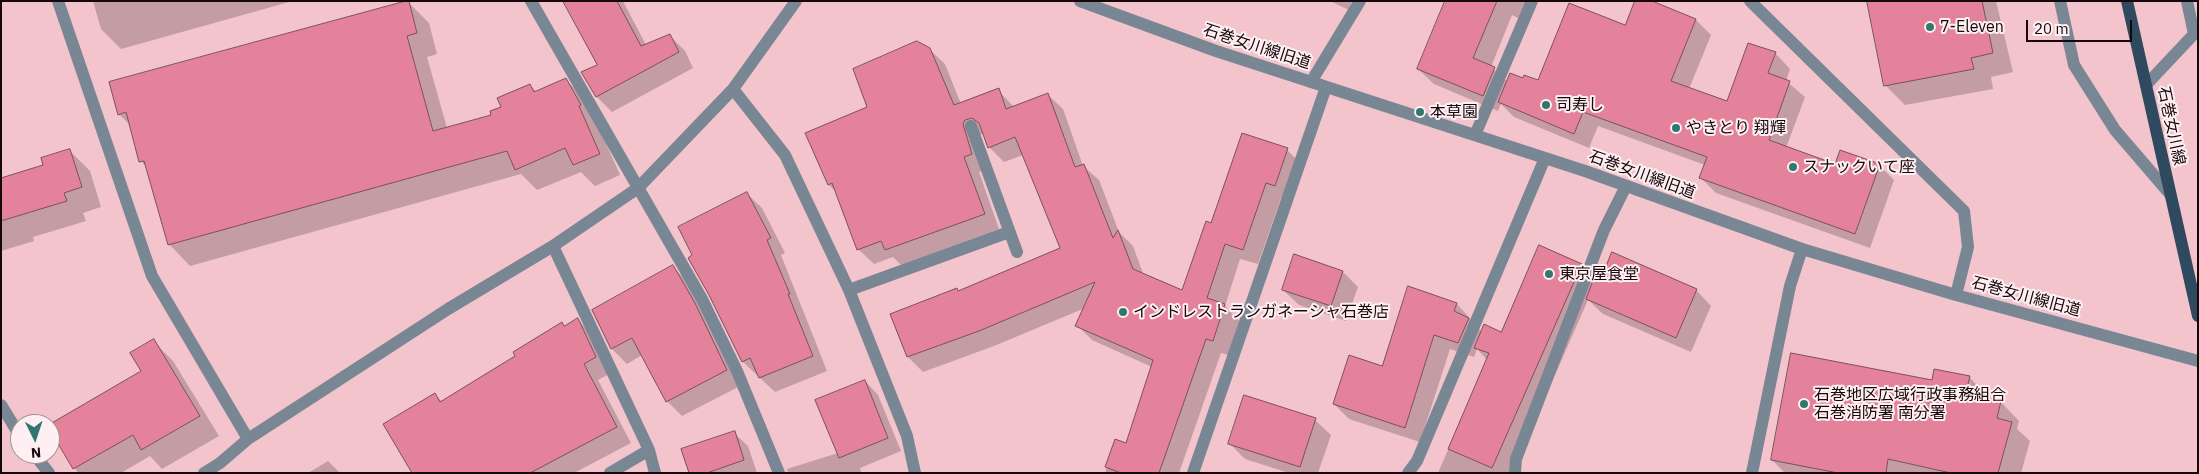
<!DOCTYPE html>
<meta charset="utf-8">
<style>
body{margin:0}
#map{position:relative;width:2199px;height:474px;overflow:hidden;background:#f4c4cd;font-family:"IBM Plex Sans",sans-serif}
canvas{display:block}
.frame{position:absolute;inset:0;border:2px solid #16070a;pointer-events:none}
.north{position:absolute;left:10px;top:414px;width:50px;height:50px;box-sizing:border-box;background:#feeff2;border:1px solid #a19295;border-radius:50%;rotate:176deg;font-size:14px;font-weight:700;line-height:20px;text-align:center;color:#16070a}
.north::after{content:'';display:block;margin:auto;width:18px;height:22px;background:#30776f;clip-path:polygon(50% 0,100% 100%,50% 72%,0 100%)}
.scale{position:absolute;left:2026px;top:20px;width:106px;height:22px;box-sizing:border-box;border:2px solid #16070a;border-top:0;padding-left:6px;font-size:15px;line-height:18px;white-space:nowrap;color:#16070a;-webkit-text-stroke:4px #feeff2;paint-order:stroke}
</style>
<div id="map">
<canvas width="2199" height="474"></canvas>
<div class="frame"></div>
<div class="north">N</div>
<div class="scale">20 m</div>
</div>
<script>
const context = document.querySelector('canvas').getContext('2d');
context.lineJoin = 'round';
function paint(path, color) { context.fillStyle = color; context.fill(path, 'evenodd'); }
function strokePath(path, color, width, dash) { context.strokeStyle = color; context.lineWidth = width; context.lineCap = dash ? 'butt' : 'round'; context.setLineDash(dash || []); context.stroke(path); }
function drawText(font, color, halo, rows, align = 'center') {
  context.font = font + ' "IBM Plex Sans","Noto Sans JP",sans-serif'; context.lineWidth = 4; context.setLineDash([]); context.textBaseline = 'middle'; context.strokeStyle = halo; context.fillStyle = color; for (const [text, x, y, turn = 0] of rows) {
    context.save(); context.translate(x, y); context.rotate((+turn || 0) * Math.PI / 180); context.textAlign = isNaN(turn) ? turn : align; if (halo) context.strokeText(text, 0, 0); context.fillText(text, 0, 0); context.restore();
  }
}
paint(new Path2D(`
 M93,1H293L121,49L101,29Z
 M564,1H623L646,45L669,35L685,51L693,68L612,112L596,96L599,65Z
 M1330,1H1352L1349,10Z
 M1446,1H1530L1522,20L1512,15L1491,67L1508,82L1523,80L1539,82L1626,27L1649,1L1696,20L1711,35L1689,89L1728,103L1775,53L1790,69L1786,81L1805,97L1786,148L1836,165H1879L1894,180L1870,248L1716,193L1701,178L1705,165L1598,126L1589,148L1514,117L1501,104L1498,111L1434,84L1418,69Z
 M1868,1H1996L2013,72L1991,77L1993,89L1905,105L1885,85Z
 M408,2L429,23L437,54L427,57L447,128L493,115L530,86L537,92L566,80L587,101L620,175L595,186L581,172L537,190L521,174L190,266L169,244L147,168L141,161L131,126L119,114Z
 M929,49L945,64L961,104L998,90L1014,107L1047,94L1063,109L1083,166L1099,180L1119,232L1133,246L1144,276L1183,292L1212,224L1287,150L1302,165L1290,201L1281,198L1258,264L1240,259L1225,306L1239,321L1228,355L1221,353L1179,473H1105L1115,441L1126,444L1152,367L1092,340L1077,325L1085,308L994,346L923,372L908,357L958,292L1061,248L1023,155L1004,162L989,147L984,133L979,136L987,169L979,172L999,229L901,265L893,257L874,264L858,249L837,193L829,185L807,134L868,108Z
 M70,151L90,171L101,207L83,213L86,221L33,237L34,241L1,251V179L45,166Z
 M746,193L762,208L785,253L781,255L827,371L775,392L743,362Z
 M1582,265L1595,279L1604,274L1696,290L1711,306L1691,352L1603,314L1588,300L1512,473H1438L1487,360L1477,349L1474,357L1450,349L1420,442L1349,419L1334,404L1383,368L1409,288L1457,304L1482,332L1502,333Z
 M673,267L688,282L742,385L682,416L667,401L642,355L627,364L612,349Z
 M1343,272L1358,287L1346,321L1299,305L1283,290Z
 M578,320L593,335L611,373L598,380L631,443L574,473H414L435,394L442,402Z
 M153,341L173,361L219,436L162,469L150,456L121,473H78L50,426L143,371Z
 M1969,377L1987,395V399L2001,402L2019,421L2017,429L2030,441L2021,473H1785L1772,460L1933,381Z
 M865,381L878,395L901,451L860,468L861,473H788L787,469L838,453Z
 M1315,420L1331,435L1318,473H1289L1245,459L1230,444Z
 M734,433L748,446L757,473H690Z
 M328,461L340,473H308Z`), '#0003');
const building = new Path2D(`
 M406,1H409L417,33L407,36L433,131L491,115L490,111L501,107L497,98L530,84L534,92L566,78L581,105L579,106L600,154L573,165L565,148L515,170L507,151L168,245L144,161L139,162L126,112L118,115L109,82Z
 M563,1H617L641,46L670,34L679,52L596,97L581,72L597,65Z
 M1445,1H1497L1473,58L1495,67L1483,96L1417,69Z
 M1635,1H1652L1696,19L1671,81L1727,101L1748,43L1776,52L1768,73L1790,81L1769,140L1835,164L1840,150L1880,164L1855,234L1699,178L1707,157L1583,112L1574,134L1498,102L1510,73L1523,78L1524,75L1538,80L1569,3L1625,25Z
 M1867,1H1982L1993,53L1971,58L1974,69L1884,86Z
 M917,41L930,48L954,105L999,88L1006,109L1048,93L1075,167L1084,164L1113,238L1118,230L1133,269L1182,290L1206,221L1211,223L1242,133L1288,148L1275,186L1266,183L1243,250L1225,244L1207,298L1225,304L1213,341L1206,339L1159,473H1121L1105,467L1115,439L1126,443L1153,360L1075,326L1095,282L979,331L907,357L890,314L957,288L958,291L1060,248L1015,137L988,148L979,123L972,118L965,120L963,124L972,154L964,157L985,214L885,250L881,241L857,250L832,183L828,185L805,133L867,107L853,69Z
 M70,149L82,187L64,193L67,201L1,221V178L43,165L41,158Z
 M747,192L771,238L767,240L790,294H788L813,356L759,378L750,358L742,362L709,295L688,258L692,255L678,227Z
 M1539,245L1582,264L1492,468L1448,449L1489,353L1474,348L1484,324L1501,332Z
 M1612,252L1697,289L1676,338L1586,299L1597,270L1603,273Z
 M1294,254L1343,271L1331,306L1282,290Z
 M673,265L695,303L727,370L666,402L632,338L611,349L592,310Z
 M1408,286L1457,303L1454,311L1469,318L1458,343L1434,335L1405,428L1333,404L1349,355L1382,366Z
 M578,318L596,357L584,364L617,427L530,473H412L383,424L435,393L440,402L515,356L513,352L562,322L564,326Z
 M154,339L200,416L141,450L133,435L73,469L50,430V424L141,371L130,353Z
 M1791,353L1932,380L1934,369L1970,376L1966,392L2001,401L1997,418L2012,422L1998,473H1951L1888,459L1886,473H1838L1771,460Z
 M865,380L888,438L839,458L815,400Z
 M1244,395L1316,418L1300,467L1228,444Z
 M735,431L744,460L707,473H689L681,449Z`);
paint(building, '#e3829a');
strokePath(building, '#7a515a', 1);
strokePath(new Path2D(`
 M58,1L152,276L248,439
 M531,1L702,299L737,371L779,473
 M1080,1L1216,51L1585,171L1802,249L1956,295L2198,361
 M1750,1L1964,211L1968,247L1956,295
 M2060,1L2074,65L2115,130L2170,194
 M1311,82L1360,1
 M2146,85L2194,34L2187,1
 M733,89L785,155L849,290L907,436L915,473
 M971,126L1017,252
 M1475,135L1532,1
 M553,246L649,450L655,473
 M849,290L1009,232
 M1,405L20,436
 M34,454L49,473
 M204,473L220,463L248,439L448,309L553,246L638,188L733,89L796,1
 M610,473L649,450
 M1193,473L1326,87
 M1408,473L1417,461L1545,158
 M1515,473L1516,459L1604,230L1626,186
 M1752,473L1790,286L1802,249`), '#788793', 12);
strokePath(new Path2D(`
 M2127,1L2198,316`), '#2f495e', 12);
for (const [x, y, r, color] of [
 [1930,27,5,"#30776f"],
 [1546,105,5,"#30776f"],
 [1420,112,5,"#30776f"],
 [1676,128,5,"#30776f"],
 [1793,167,5,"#30776f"],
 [1549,274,5,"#30776f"],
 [1123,312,5,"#30776f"],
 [1804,404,5,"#30776f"]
]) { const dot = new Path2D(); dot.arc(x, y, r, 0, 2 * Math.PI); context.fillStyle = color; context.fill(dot); strokePath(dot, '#feeff2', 2); }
drawText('16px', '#16070a', '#feeff2', [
 ["7-Eleven",1940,27],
 ["司寿し",1556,105],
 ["本草園",1430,112],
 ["やきとり 翔輝",1686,128],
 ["スナックいて座",1803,167],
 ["東京屋食堂",1559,274],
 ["インドレストランガネーシャ石巻店",1133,312],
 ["石巻地区広域行政事務組合",1814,395],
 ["石巻消防署 南分署",1814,413]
], 'left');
drawText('16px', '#16070a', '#feeff2', [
 ["石巻女川線旧道",1257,47,18],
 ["石巻女川線",2171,126,78],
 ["石巻女川線旧道",1642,175,20],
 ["石巻女川線旧道",2026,297,15]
]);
</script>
